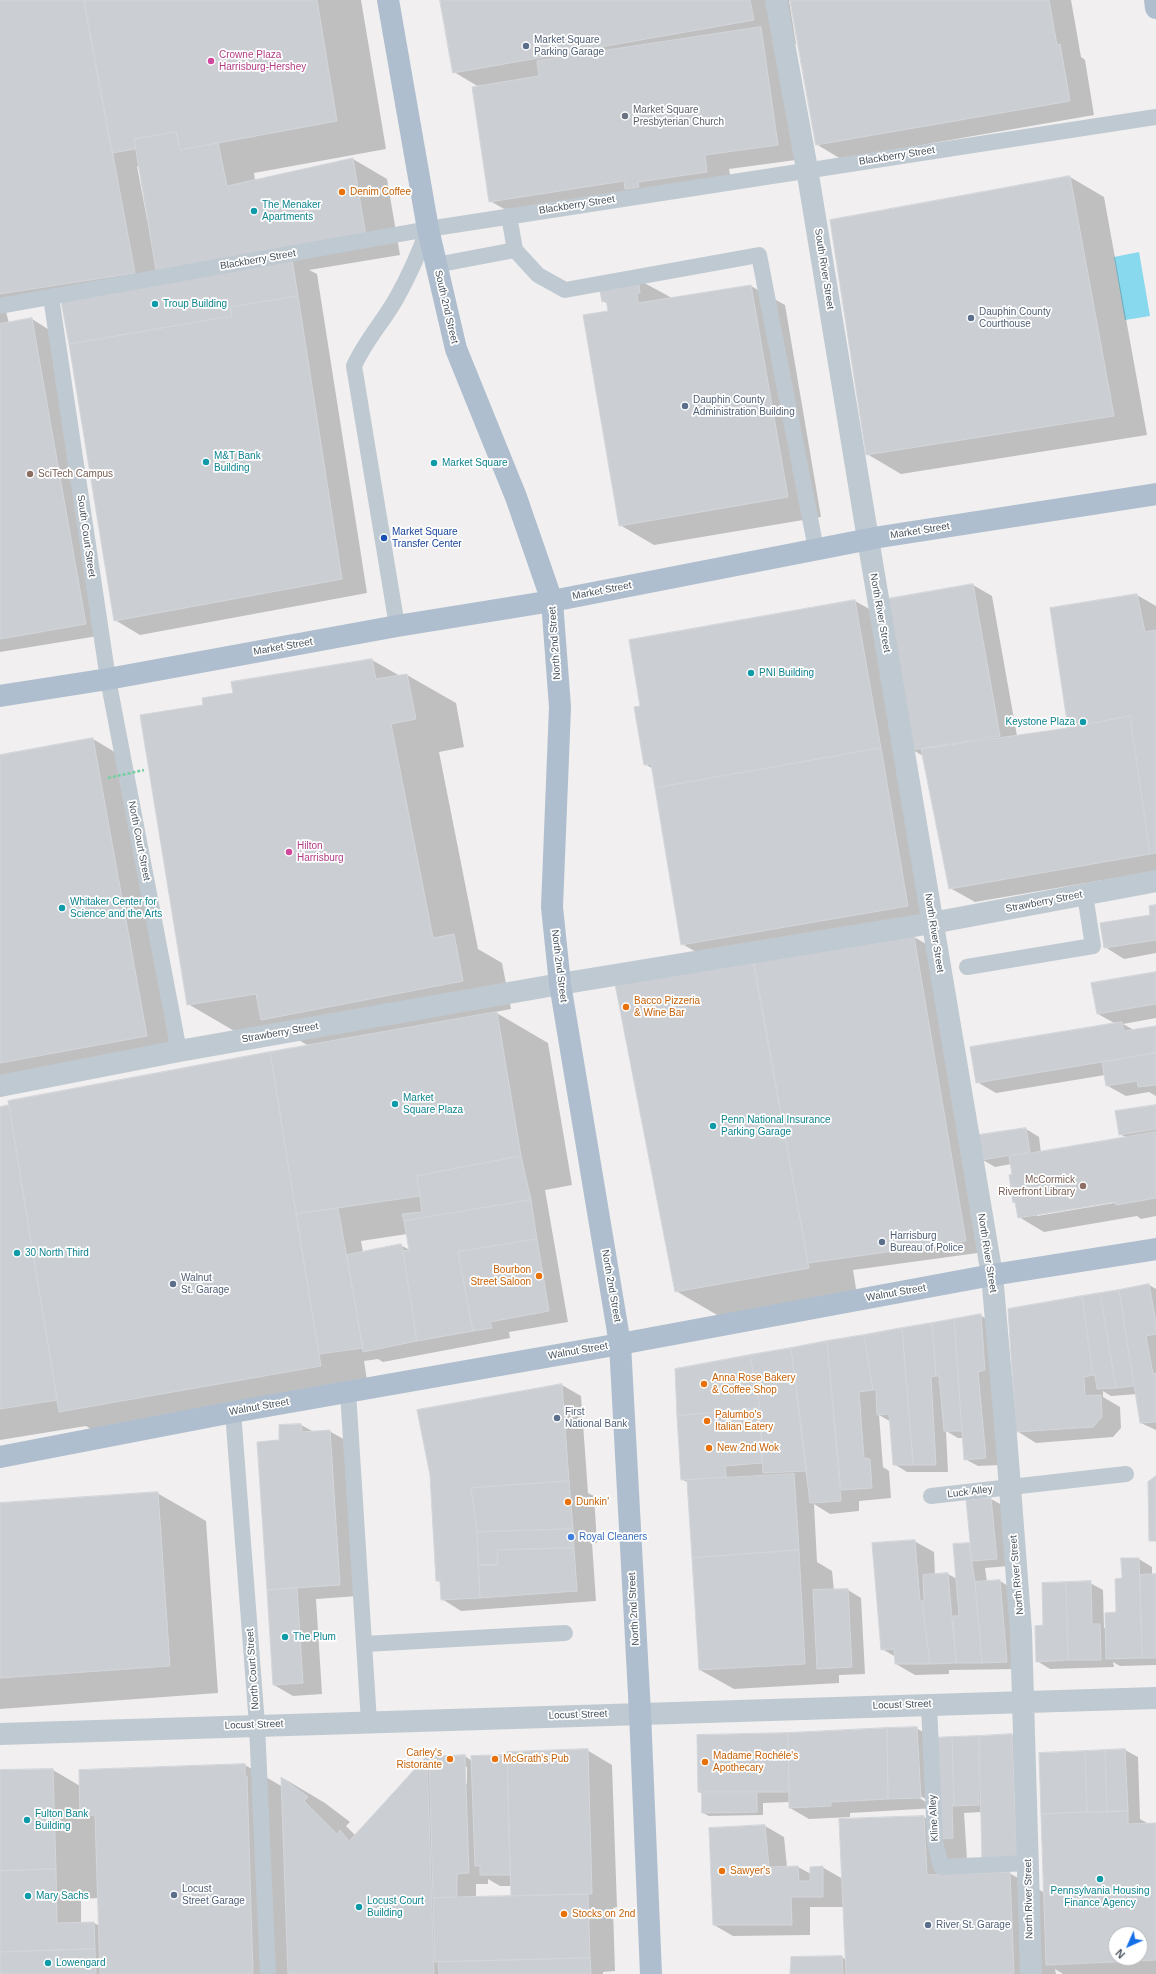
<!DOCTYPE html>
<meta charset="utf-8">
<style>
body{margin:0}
#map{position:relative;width:1156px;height:1974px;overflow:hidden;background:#f1efef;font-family:Arial,sans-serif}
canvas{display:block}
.north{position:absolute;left:1108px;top:1926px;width:40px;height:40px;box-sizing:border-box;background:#fff;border:1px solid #b5babe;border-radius:50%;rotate:225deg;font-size:11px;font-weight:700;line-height:16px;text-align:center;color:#46525d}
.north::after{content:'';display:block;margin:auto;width:14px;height:18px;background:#146ee6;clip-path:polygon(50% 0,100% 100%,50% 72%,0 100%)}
</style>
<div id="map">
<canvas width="1156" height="1974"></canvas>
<div class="north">N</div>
</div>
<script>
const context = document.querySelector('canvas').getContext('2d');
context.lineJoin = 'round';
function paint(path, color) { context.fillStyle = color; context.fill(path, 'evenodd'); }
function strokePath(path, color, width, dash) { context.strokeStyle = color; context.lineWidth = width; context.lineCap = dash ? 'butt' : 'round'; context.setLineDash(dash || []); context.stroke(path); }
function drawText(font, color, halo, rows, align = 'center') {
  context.font = font + ' Arial,sans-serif'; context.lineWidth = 3.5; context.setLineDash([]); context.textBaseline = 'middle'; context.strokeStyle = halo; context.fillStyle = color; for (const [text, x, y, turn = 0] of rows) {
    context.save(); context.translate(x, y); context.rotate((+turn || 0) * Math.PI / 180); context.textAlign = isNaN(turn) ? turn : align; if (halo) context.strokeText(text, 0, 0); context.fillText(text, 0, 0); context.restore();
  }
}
paint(new Path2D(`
 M1139,252L1150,316L1125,320L1114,257Z`), '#88d8ee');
paint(new Path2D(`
 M0,0H361L386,149L254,173L255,180L353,159L387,179L400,255L309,270L317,274L367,593L140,635L115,620L62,302L6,311L9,324L32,319L51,331L104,635L0,652ZM137,166L140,168L148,219H147Z
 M441,0H789L796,44L786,46L803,159L729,169L732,186L515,215L490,201L479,87L454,72Z
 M791,0H1071L1081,57L1085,60L1094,115L841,159L816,144Z
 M1070,177L1104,197L1147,435L901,474L867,454Z
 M637,279L672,298L751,286L785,305L821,517L654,545L620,525L609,312L608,304L603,301Z
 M973,585L992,596L1017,736L1070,729L1137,595L1156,606V871L975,902L950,888L923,756L913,750L888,600Z
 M855,601L880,615L933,919L707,958L682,944L653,769L645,764Z
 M372,660L400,676L407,675L456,703L464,747L439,752L478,949L502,963L511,1009L495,1012L548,1043L572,1185L545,1190L568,1322L509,1332L510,1338L383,1362L378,1359L364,1361L369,1393L109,1440L86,1426L0,1440V1108L309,1046L274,1026L236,1032L188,1004L204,705L234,694ZM407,1234L410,1250L400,1245L363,1252L361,1241Z
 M93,739L118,754L171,1050L0,1082V756Z
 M1156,906V953L1124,959L1105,947L1151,916Z
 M914,937L933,948L985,1252L853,1270L857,1295L724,1319L676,1291L616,985L753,963L756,965Z
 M1156,973V1018L1123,1024L1134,1030L1156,1027V1096L1149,1092L1126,1096L1106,1085L1105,1075L996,1093L977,1082L1116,1024L1098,1014Z
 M1156,1106V1216L1141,1219L1137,1216L1044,1232L1019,1217L1017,1203L1014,1202L1011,1164L995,1167L983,1160L1026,1129L1039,1137L1041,1153L1127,1138L1120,1134ZM1120,1200V1202L1037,1216V1214Z
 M1149,1285L1156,1289V1285V1430L1141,1423L1137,1394L1111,1396L1103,1391V1397L1120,1407L1121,1428L1113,1437L1036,1443L1017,1431L1009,1310Z
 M980,1315L993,1323L999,1465L978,1466L965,1459L964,1438H958L946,1431L948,1472H907L894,1464L891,1422L879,1415L883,1467L889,1471L891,1498L859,1501V1511L830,1514L814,1504L817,1562L832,1571L834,1591L848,1590L861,1598L865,1674L839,1675V1683L734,1689L700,1670L688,1483L682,1479L676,1370Z
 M562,1385L581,1396L588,1493L594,1496L597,1543H592L596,1601L461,1611L442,1599L441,1583L437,1580Z
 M301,1425L314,1432L329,1431L349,1442L358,1596L316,1599L322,1694L293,1696L274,1685L258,1443L280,1441Z
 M157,1493L206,1521L218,1693L0,1709V1504Z
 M991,1499L1004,1506L1009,1566L985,1568L987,1582L1000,1581L1013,1589L1019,1669L949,1670V1674L915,1675L896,1664V1657L882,1649L914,1541L934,1552L935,1575L948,1574L957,1579L954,1545L970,1543Z
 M1139,1559L1152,1567V1576L1156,1575V1665L1120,1666L1113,1662L1114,1667L1050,1669L1037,1661L1044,1626L1090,1583L1103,1590L1104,1628L1107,1629L1117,1613L1123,1579Z
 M916,1728L934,1738L1012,1735L1025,1743L1030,1866L983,1860L981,1812L964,1813L968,1875L1009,1873L1045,1893L1040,1754L1125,1750L1138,1757L1140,1819L1149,1824H1156V1974H1063L1055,1969L1056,1974H791L842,1957L846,1960L844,1907H810V1935L733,1936L714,1925L765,1826L784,1837L787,1867H798L811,1874L822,1867L843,1879L924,1817L937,1825L936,1808L850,1813V1817L809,1819L790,1808V1802L763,1803V1815L709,1816L703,1813V1794L699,1792L801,1734ZM917,1794L936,1805V1808L916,1796ZM1116,1934H1140V1958H1116Z
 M587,1750L612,1765L617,1907L613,1908L615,1971L603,1972V1974H0V1771L53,1770L80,1786L245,1765L283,1787V1778L325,1803L350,1822L346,1826L355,1835L427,1758L430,1760L465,1756L472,1761L507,1756ZM465,1767H467V1784H465ZM488,1879L500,1886H511L512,1897L476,1898V1884H488ZM99,1898L100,1926L94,1923H81V1899Z`), '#0003');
const building = new Path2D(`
 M0,0H84L135,273L0,294Z
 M84,0H317L337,121L180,150L176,132L134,139L135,149L112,153Z
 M440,0H750L754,20L453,73Z
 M790,0H1049L1057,45L1060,44L1070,101L816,145Z
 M761,27L778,145L705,155L707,172L638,182L639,187L625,189L624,181L489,202L472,87L539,76L537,61Z
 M176,132L180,150L218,143L227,186L353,158L366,236L156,270L134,139Z
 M1070,176L1114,416L866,455L830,220Z
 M292,259L298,296L231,307L232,316L69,344L61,301Z
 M638,278L640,293H637L638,303L751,285L788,497L619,526L583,315L608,311L606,300L602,302L599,285Z
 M298,296L342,579L114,621L69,344L232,316L231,307Z
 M32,318L86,624L0,639V324Z
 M973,584L1000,736L912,750L887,599Z
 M1137,594L1145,632L1156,630V853L1150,854L1130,716L1068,728L1050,608Z
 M855,600L881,748L655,788L651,764L644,765L634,707L640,706L629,640Z
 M372,659L376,679L407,674L416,719L391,724L433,938L454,934L463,981L261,1020L256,994L187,1005L140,715L203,705L202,698L233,693L231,682Z
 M1130,716L1150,854L949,889L921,749L1068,728Z
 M93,738L147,1036L0,1063V755Z
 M881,748L908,906L681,945L655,788Z
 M1156,905V940L1104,948L1100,923L1150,915L1149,906Z
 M914,936L966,1241L808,1263L754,962Z
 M753,962L809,1268L675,1292L615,984Z
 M1156,972V1004L1097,1014L1091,983Z
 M497,1012L521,1156L417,1176L420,1196L296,1214L270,1052Z
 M1122,1022L1124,1031L1156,1026V1053L976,1083L970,1047Z
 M270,1052L321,1366L59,1412L8,1101Z
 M1156,1053V1085L1138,1087L1137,1081L1106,1086L1102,1062Z
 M9,1105L57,1400L0,1409V1107Z
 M1156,1105V1129L1119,1135L1115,1111Z
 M1026,1128L1030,1152L982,1160L978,1135Z
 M1156,1132V1198L1116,1205L1115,1202L1018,1218L1015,1202L1013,1203L1009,1175L1012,1174L1009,1157Z
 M521,1156L531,1200L404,1221L402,1214L422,1212L417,1176Z
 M531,1200L537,1239L458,1252L473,1331L417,1341L403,1251L409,1250L404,1221Z
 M338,1208L363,1348L319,1354L296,1214Z
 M537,1239L549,1311L490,1322L492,1328L473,1331L458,1252Z
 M401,1244L403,1251L417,1341L363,1352L347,1255Z
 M1149,1284L1156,1322V1334L1146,1336L1153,1374L1156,1373V1422L1140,1423L1119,1290Z
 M1119,1290L1134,1386L1116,1388L1100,1293Z
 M1100,1293L1116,1388L1097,1389L1095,1375H1093L1082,1296Z
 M1082,1296L1093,1375L1084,1377L1085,1396L1101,1395L1102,1417L1093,1427L1016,1432L1008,1309Z
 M981,1314L985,1370L978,1372L986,1458L964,1460L954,1319Z
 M954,1319L962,1431H944L939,1376H936L932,1323Z
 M932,1323L936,1376L931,1377L936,1465H913L902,1328Z
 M902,1328L913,1461V1465H893L889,1414L877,1415L876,1389L873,1390L864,1335Z
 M864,1335L873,1390L859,1392L864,1458L870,1459L872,1488L841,1490L827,1341Z
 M827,1341L841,1501L810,1503L791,1348Z
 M791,1348L807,1471L763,1473L760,1409L750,1355Z
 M750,1355L760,1408L677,1416L675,1369Z
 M562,1384L569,1481L471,1488L477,1532L480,1598L441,1600L440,1581H436L430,1475L417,1410Z
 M760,1408L762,1463L725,1466L726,1477L681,1480L677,1416Z
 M301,1424L302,1432L330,1430L340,1585L267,1590L257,1442L279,1440V1425Z
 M794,1474L799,1550L692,1558L687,1480Z
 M1156,1476V1541H1149L1148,1482Z
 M569,1481L573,1529L477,1532L471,1488Z
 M158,1492L170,1666L0,1678V1503Z
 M991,1498L997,1559L972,1561L966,1500Z
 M573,1529L574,1548L498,1550L497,1565H478L477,1532Z
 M915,1540L920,1601H922L930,1664H895L894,1649L881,1650L872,1543Z
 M969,1543L975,1582L982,1663H956L953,1616H959L953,1544Z
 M574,1548L577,1591L480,1598L478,1565H497L498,1550Z
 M799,1550L805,1664L699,1670L692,1558Z
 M1121,1558H1139L1142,1658L1106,1659L1105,1613L1116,1612L1115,1579L1122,1578Z
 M948,1573L956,1663L930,1664L922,1601H924L923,1575Z
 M1156,1574V1658H1142L1140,1575Z
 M1000,1580L1007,1662L982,1663L975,1582Z
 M1091,1581L1092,1624H1100L1101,1660H1068L1066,1582Z
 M1066,1582L1068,1660L1036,1662L1035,1626L1043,1625L1042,1583Z
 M297,1588L303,1683L273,1685L267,1590Z
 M848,1589L852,1667L817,1669L813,1590Z
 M917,1727L921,1798L888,1799L887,1728Z
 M887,1728L888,1799L831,1802V1806L789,1808L788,1733Z
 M788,1733L789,1792H698L697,1735Z
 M1012,1734L1017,1859L982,1861L979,1736Z
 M979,1736V1805L954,1806L952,1737Z
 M952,1737L954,1806H952L953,1838L936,1839L932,1738Z
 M588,1749L592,1894L511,1896L507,1752Z
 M1125,1749L1128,1811L1107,1812L1105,1750Z
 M1105,1750L1107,1812H1087L1085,1751Z
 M1085,1751L1087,1812L1041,1814L1039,1753Z
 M465,1755L469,1873L457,1874V1897L433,1898L429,1757Z
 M507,1755L510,1875H480V1866H475L471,1756Z
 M427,1756L434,1974H288L281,1777L308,1797L304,1801L337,1834L340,1830L349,1841Z
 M245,1764V1776H247L253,1974H100L95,1815L80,1816L79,1770Z
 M53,1769L56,1869L0,1871V1770Z
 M702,1793H757V1812L702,1813Z
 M1128,1811V1824L1156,1823V1960L1046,1965L1041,1814ZM1116,1934H1140V1958H1116Z
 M924,1816L927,1875L1010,1872L1014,1974H846L839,1819Z
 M765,1825L769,1867L798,1866L799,1881H810V1867L823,1866V1897H791L792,1925H713L709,1828Z
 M56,1869L57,1923L94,1922L95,1949L0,1952V1871Z
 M588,1894L590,1958L435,1962L433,1898Z
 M95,1949L96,1974H0V1952Z
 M842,1956L843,1974H790L791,1957Z
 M590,1958L591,1974H439L438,1962Z`);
paint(building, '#cbced3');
strokePath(building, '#d2d5da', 1);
strokePath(new Path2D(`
 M509,216L515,250
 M436,265L515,250L538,275L565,290L759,255L816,549
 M51,297L108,679L179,1051
 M0,306L428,229L1156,117
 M397,626L354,366C365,341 383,322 396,299C409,276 419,253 428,229
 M967,967L1093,946L1085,895
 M348,1392L369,1722
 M233,1412L257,1725L268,1974
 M931,1496L1126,1474
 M365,1644L565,1633
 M929,1705L935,1841L941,1867L1029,1863`), '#bfc9d1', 16);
strokePath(new Path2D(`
 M560,984L932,923`), '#bfc9d1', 22);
strokePath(new Path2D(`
 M776,0L807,169L868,539L992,1275L1005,1423L1021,1631L1031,1974
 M932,923L1156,881
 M0,1086L179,1051L560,984
 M0,1734L1156,1698`), '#bfc9d1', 22);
strokePath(new Path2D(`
 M388,0L428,229L456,349L516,497L552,601L560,707L552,907L560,984L620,1344L640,1713L651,1974
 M1155,0L1156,8
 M0,696L108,679L397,626L552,601L880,537L1156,494
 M0,1457L233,1412L620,1344L992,1275L1156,1249`), '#aebece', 22);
strokePath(new Path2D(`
 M108,778L144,770`), '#73cfa2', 2.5, [3, 2]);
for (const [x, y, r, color] of [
 [526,46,4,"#5c6f8a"],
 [211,61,4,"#d1479c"],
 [625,116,4,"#6b7280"],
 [342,192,4,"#e8710a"],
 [254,211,4,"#0f9aa8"],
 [155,304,4,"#0f9aa8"],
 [971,318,4,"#5c6f8a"],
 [685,406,4,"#5c6f8a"],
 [206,462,4,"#0f9aa8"],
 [434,463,4,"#0f9aa8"],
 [30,474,4,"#8d6e63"],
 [384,538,4,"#1a4fb4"],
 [751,673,4,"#0f9aa8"],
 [1083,722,4,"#0f9aa8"],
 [289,852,4,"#d1479c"],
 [62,908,4,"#0f9aa8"],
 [626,1007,4,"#e8710a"],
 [395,1104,4,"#0f9aa8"],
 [713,1126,4,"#0f9aa8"],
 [1083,1186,4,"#8d6e63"],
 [882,1242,4,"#5c6f8a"],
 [17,1253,4,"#0f9aa8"],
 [539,1276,4,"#e8710a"],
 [173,1284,4,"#5c6f8a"],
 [704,1384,4,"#e8710a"],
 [557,1418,4,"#5c6f8a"],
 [707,1421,4,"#e8710a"],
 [709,1448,4,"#e8710a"],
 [568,1502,4,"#e8710a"],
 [571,1537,4,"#3f7fe0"],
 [285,1637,4,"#0f9aa8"],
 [450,1759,4,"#e8710a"],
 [495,1759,4,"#e8710a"],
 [705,1762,4,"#e8710a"],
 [27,1820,4,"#0f9aa8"],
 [722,1871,4,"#e8710a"],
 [1100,1879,4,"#0f9aa8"],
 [174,1895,4,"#5c6f8a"],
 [28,1896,4,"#0f9aa8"],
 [359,1907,4,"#0f9aa8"],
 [564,1914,4,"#e8710a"],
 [928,1925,4,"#5c6f8a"],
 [48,1963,4,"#0f9aa8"]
]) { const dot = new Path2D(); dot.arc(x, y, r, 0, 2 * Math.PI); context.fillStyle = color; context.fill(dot); strokePath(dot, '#fff', 1.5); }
drawText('10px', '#4e5e75', '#fff', [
 ["Market Square",534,40],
 ["Parking Garage",534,52],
 ["Dauphin County",979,312],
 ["Courthouse",979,324],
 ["Dauphin County",693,400],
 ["Administration Building",693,412],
 ["Harrisburg",890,1236],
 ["Bureau of Police",890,1248],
 ["Walnut",181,1278],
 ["St. Garage",181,1290],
 ["First",565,1412],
 ["National Bank",565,1424],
 ["Locust",182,1889],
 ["Street Garage",182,1901],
 ["River St. Garage",936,1925]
], 'left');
drawText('10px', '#b23c85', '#fff', [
 ["Crowne Plaza",219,55],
 ["Harrisburg-Hershey",219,67],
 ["Hilton",297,846],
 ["Harrisburg",297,858]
], 'left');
drawText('10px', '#5b616d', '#fff', [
 ["Market Square",633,110],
 ["Presbyterian Church",633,122]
], 'left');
drawText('10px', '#46525d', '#fff', [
 ["Blackberry Street",897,156,-9],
 ["Blackberry Street",577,205,-9],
 ["Blackberry Street",258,260,-10],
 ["South River Street",824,269,81],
 ["South 2nd Street",446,307,77],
 ["Market Street",920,531,-9],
 ["South Court Street",86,536,82],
 ["Market Street",602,591,-11],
 ["North River Street",880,613,80],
 ["North 2nd Street",555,643,-94],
 ["Market Street",283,647,-10],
 ["North Court Street",139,841,79],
 ["Strawberry Street",1044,902,-11],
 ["North River Street",934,933,81],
 ["North 2nd Street",559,966,83],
 ["Strawberry Street",280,1033,-10],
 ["North River Street",987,1253,81],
 ["North 2nd Street",611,1286,80],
 ["Walnut Street",896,1293,-10],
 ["Walnut Street",578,1351,-10],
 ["Walnut Street",259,1407,-10],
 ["Luck Alley",970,1492,-7],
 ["North River Street",1017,1575,-95],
 ["North 2nd Street",634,1609,-93],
 ["North Court Street",253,1669,-94],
 ["Locust Street",902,1705,-2],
 ["Locust Street",578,1715,-2],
 ["Locust Street",254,1725,-2],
 ["Kline Alley",934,1818,-93],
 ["North River Street",1029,1899,-91]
]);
drawText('10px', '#c56008', '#fff', [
 ["Denim Coffee",350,192],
 ["Bacco Pizzeria",634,1001],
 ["& Wine Bar",634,1013],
 ["Bourbon",531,1270,"right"],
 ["Street Saloon",531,1282,"right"],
 ["Anna Rose Bakery",712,1378],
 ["& Coffee Shop",712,1390],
 ["Palumbo's",715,1415],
 ["Italian Eatery",715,1427],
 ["New 2nd Wok",717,1448],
 ["Dunkin'",576,1502],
 ["Carley's",442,1753,"right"],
 ["Ristorante",442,1765,"right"],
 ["Madame Rochéle's",713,1756],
 ["Apothecary",713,1768],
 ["McGrath's Pub",503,1759],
 ["Sawyer's",730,1871],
 ["Stocks on 2nd",572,1914]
], 'left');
drawText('10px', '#0d838f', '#fff', [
 ["The Menaker",262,205],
 ["Apartments",262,217],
 ["Troup Building",163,304],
 ["M&T Bank",214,456],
 ["Building",214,468],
 ["Market Square",442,463],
 ["PNI Building",759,673],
 ["Keystone Plaza",1075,722,"right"],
 ["Whitaker Center for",70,902],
 ["Science and the Arts",70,914],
 ["Market",403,1098],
 ["Square Plaza",403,1110],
 ["Penn National Insurance",721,1120],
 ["Parking Garage",721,1132],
 ["30 North Third",25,1253],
 ["The Plum",293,1637],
 ["Fulton Bank",35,1814],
 ["Building",35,1826],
 ["Pennsylvania Housing",1100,1891,"center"],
 ["Finance Agency",1100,1903,"center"],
 ["Mary Sachs",36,1896],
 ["Locust Court",367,1901],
 ["Building",367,1913],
 ["Lowengard",56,1963]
], 'left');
drawText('10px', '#785e54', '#fff', [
 ["SciTech Campus",38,474],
 ["McCormick",1075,1180,"right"],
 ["Riverfront Library",1075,1192,"right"]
], 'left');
drawText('10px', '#164399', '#fff', [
 ["Market Square",392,532],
 ["Transfer Center",392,544]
], 'left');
drawText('10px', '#366cbe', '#fff', [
 ["Royal Cleaners",579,1537]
], 'left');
</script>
